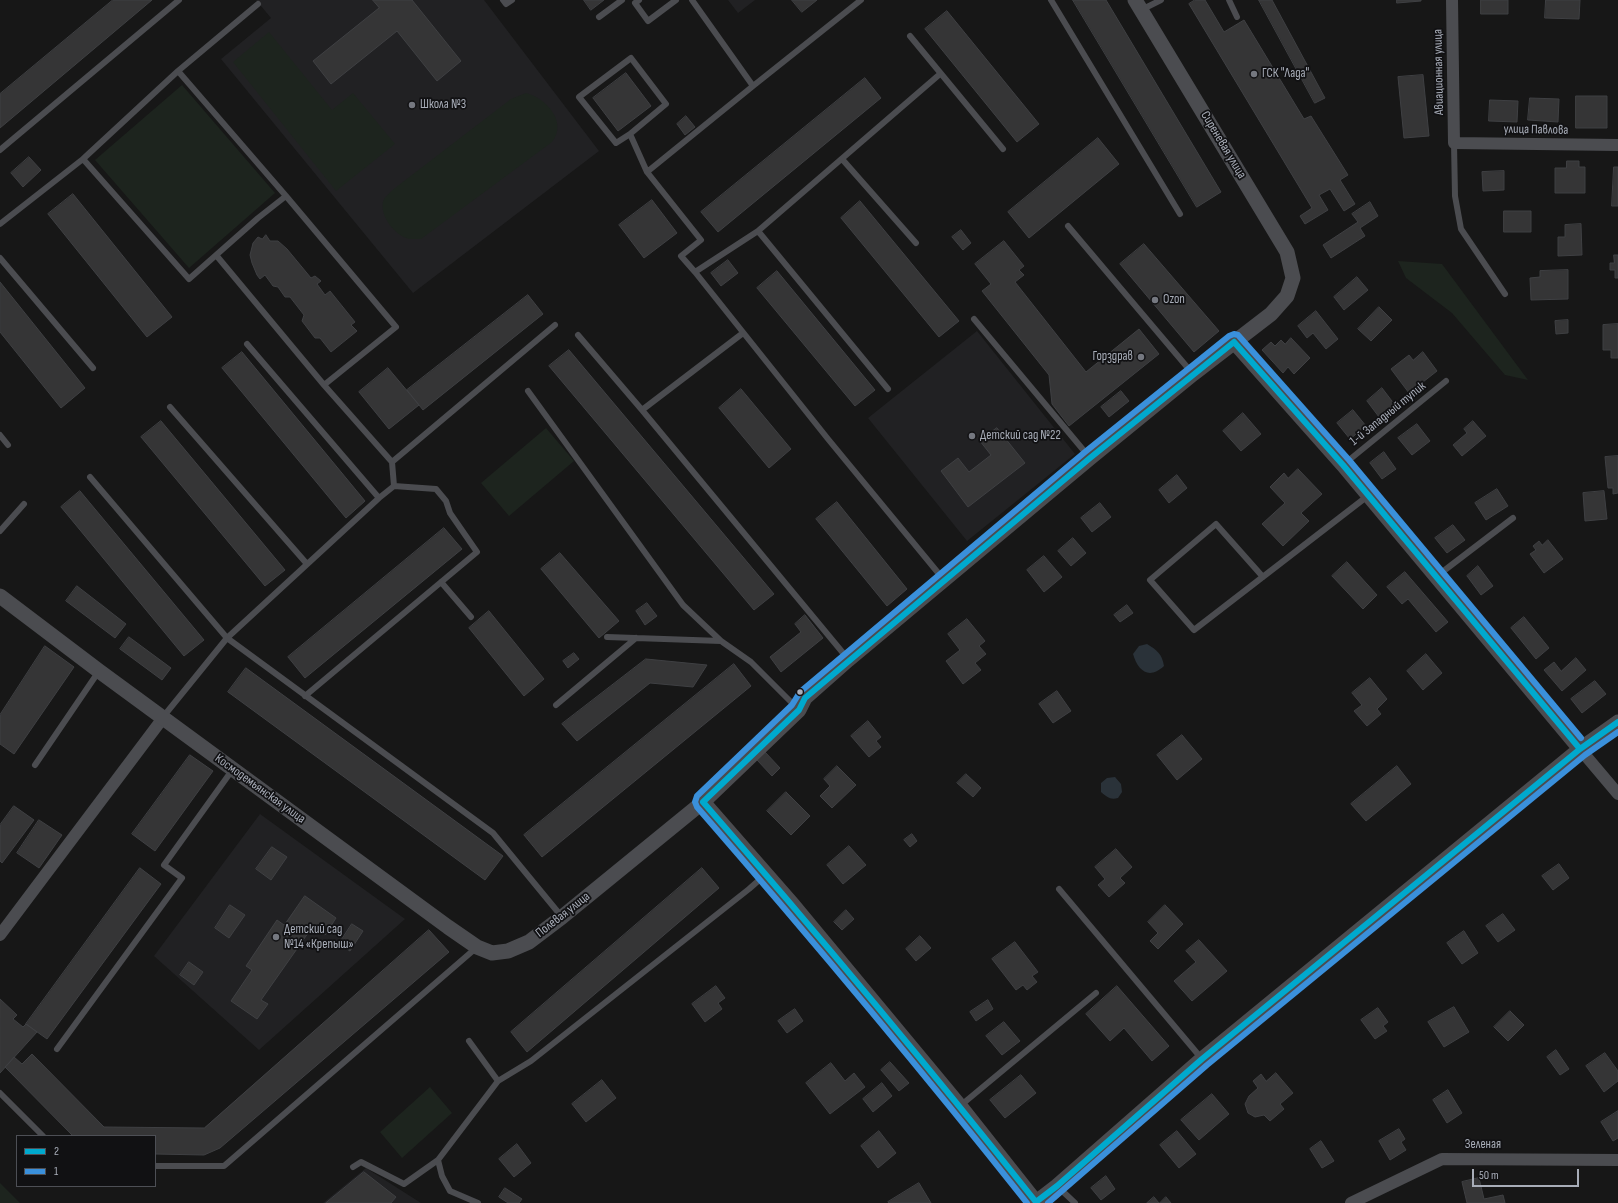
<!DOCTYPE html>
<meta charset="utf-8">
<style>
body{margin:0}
#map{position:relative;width:1618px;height:1203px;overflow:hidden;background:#171717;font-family:"Sofia Sans Condensed",sans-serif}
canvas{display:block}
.legend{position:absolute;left:16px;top:1135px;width:140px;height:52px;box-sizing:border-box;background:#111113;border:1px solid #4d4f55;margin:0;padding:5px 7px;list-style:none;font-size:12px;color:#a8adb8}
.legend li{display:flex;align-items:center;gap:8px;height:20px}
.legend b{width:20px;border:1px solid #4d4f55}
.scale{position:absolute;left:1472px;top:1169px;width:107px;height:18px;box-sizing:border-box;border:2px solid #a8adb8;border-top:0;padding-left:5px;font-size:12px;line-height:14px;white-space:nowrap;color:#a8adb8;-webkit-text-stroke:3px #111113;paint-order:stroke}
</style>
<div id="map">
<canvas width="1618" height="1203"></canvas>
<ul class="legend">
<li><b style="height:5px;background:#00a9ce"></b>2</li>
<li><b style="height:5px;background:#3a90db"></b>1</li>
</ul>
<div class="scale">50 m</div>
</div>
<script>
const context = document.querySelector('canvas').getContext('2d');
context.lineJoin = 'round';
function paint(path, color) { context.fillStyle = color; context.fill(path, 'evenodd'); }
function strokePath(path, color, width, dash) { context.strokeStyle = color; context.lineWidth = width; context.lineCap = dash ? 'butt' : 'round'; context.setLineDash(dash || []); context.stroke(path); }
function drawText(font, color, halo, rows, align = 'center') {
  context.font = font + ' "Sofia Sans Condensed",sans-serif'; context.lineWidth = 3.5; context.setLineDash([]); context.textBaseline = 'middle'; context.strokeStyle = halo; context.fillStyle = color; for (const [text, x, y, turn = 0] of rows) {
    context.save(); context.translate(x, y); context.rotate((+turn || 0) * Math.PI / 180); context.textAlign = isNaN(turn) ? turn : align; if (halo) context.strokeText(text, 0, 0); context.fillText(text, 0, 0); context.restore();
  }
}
paint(new Path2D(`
 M256,0H484L599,151L413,293L221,59L271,18Z
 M728,0H755L738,13Z
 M977,331L1075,454L967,541L868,418Z
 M260,814L405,919L259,1050L154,956Z
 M366,1168L421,1203H323Z`), '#212123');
paint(new Path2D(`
 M269,32L332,110L353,93L395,144L336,191L233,62Z
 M182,85L275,193L189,268L95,160Z
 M526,93C546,98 568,122 552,142L421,239C417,239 412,239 409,239C395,235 380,217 383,202C384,197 391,192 395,188L511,99Z
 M1398,261L1442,264L1528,380L1505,375L1452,313L1406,278Z
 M546,428L574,461L509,516L481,483Z
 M430,1087L452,1113L402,1158L380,1132Z
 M0,1183L20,1203H0Z`), '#1d241e');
paint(new Path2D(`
 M1147,644C1157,650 1162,654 1164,666C1149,680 1138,671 1133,654L1139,646Z
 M1115,777L1121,784L1122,792L1118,798C1110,800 1107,797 1101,792V783L1107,778Z`), '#2a3239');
const building = new Path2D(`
 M113,0H152L0,128V94Z
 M373,0H412L461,61L437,81L397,31L331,84L313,61L379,8Z
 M584,0H604L591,10Z
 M792,0H817L802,12Z
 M1073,0H1106L1221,192L1197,207Z
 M1195,0H1205L1224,32L1244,20L1304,119L1311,116L1348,175L1340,180L1355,204L1344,211L1330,189L1319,195L1328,210L1305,224L1300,216L1312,208L1189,4Z
 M1259,0H1272L1325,98L1315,103Z
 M1397,0H1421V1L1397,3Z
 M1481,0H1508V14H1481Z
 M1546,0H1580L1579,19L1545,18Z
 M947,11L1039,124L1017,142L925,29Z
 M626,73L651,106L618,131L593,98Z
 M1423,75L1429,136L1404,138L1398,77Z
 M865,78L881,98L718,232L701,212Z
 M1576,96H1607V128H1576Z
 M1530,98L1559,99L1558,122L1528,120Z
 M1490,100L1518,101L1517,122L1489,121Z
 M686,116L695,127L685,135L677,124Z
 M1098,138L1119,164L1029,238L1008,212Z
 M29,157L41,170L23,187L11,173Z
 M1567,161H1579V167H1585V193H1555V168H1566Z
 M1614,167H1618V206H1612Z
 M1504,171V190L1483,191L1482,172Z
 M73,194L172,317L147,337L48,214Z
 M652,200L677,233L644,258L619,225Z
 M860,201L959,321L939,337L841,218Z
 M1370,202L1378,216L1360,228L1365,236L1331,258L1323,245L1358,222L1352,214Z
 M1504,211H1531V232H1504Z
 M1581,224L1582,255L1558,256V237H1565V225Z
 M961,230L971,243L963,250L952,237Z
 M266,235L270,241H278L287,249L311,278L315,276L321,281L317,284L325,295L330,291L355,322L351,325L357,331L331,352L320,338H315L302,321L304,315L290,297H285L278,287L273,286L265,275L260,279L257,275L252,263L250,255L253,243L258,237L262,239Z
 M1004,241L1024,266L1019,270L1024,275L1015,282L1086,372L1139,329L1159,354L1069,426L1052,404L1049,375L982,291L991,284L975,264Z
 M1144,244L1219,331L1194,352L1120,264Z
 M1614,255H1618V278H1615V270H1610V263H1614Z
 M728,260L738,273L721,286L711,273Z
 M1568,270V299L1531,300L1530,278L1540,277V271Z
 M777,271L875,390L855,406L757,288Z
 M1357,277L1368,290L1344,310L1334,297Z
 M0,282L85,388L61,408L0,332Z
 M528,295L543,314L423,410L407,390Z
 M1379,307L1392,320L1371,341L1358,329Z
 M1316,311L1338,339L1326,349L1313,333L1307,338L1298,326Z
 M1568,320V333L1556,334L1555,321Z
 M1618,324V358H1611V350H1603V325Z
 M1291,338L1310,358L1294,374L1288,367L1283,373L1262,350L1271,342L1275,346L1281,340L1285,344Z
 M569,350L774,594L754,610L549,366Z
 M242,352L365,501L346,518L222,368Z
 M1423,352L1437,371L1409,393L1391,369L1409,355L1413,360Z
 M388,368L419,405L389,429L359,392Z
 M1382,388L1395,405L1379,417L1367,401Z
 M741,389L791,449L769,468L719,408Z
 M1121,391L1129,401L1109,417L1101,407Z
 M1353,410L1366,426L1350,439L1337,423Z
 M1243,413L1261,434L1241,451L1223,431Z
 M161,421L285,570L265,586L141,437Z
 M1473,421L1486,436L1462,456L1453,445L1467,433L1464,429Z
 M1417,424L1430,441L1412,455L1398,438Z
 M997,428L1025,463L968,507L941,471L958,458L969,472L991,455L980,441Z
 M1384,452L1396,469L1382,479L1370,463Z
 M1618,456V493L1613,494V488H1608L1605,457Z
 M1298,469L1322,494L1301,513L1309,521L1283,546L1262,524L1285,503L1270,487L1284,473L1288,478Z
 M1177,475L1187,488L1169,503L1159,490Z
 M1497,489L1508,506L1486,520L1475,503Z
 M80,491L204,640L184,656L61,507Z
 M1604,491L1607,519L1585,521L1583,493Z
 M837,502L907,589L887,606L816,519Z
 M1100,503L1111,517L1092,532L1081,518Z
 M1453,525L1465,540L1447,553L1435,538Z
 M444,528L462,549L305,678L288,657Z
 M1073,538L1086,553L1071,566L1058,551Z
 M1548,540L1563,559L1544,573L1530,554L1536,550L1533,546L1539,541L1542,545Z
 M560,553L619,621L599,638L541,569Z
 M1044,556L1062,577L1044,592L1027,570Z
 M1347,562L1377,595L1363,609L1332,576Z
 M1478,566L1493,586L1481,595L1467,576Z
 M1405,572L1448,622L1436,632L1408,599L1402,604L1387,587Z
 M77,586L126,624L115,638L66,601Z
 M647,603L657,616L645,625L636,611Z
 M1127,605L1133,613L1120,622L1114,615Z
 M489,611L544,679L524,696L469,628Z
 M805,615L823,638L781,672L770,657L801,632L795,624Z
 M1524,617L1549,648L1536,659L1511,628Z
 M967,619L985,641L979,646L986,654L975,663L981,670L963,684L946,661L960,650L948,634Z
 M129,637L171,668L162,680L120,649Z
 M45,646L74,667L14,754L0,744V715Z
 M574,653L579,659L568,668L563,661Z
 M1426,654L1442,673L1423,690L1407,671Z
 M1576,658L1586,670L1562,691L1544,670L1554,662L1561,671Z
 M646,659L707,665L693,687L650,683L577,741L562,724Z
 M734,664L751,686L542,857L524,835Z
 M246,668L503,856L485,880L228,692Z
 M1370,678L1387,699L1377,709L1381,714L1367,726L1354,711L1362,705L1352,693Z
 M1595,681L1606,694L1582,713L1571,699Z
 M1057,691L1071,711L1053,723L1039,704Z
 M868,721L881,737L876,741L881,747L869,757L851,736Z
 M1182,735L1202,759L1177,780L1157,755Z
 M765,752L780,768L772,776L757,760Z
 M190,755L213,771L155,851L132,834Z
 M837,766L856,785L832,808L820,796L830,786L824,779Z
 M1397,766L1411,784L1366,821L1351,804Z
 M966,774L981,788L973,797L957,783Z
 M786,792L810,816L791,835L767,811Z
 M14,806L34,820L2,863L0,861V825Z
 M39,820L62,835L39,868L17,853Z
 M912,834L917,841L910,847L904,840Z
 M849,846L866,865L843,884L827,865Z
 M272,847L287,857L271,880L256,869Z
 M1116,849L1132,867L1120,878L1125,883L1109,897L1098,885L1105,879L1095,867Z
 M1559,864L1569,878L1553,890L1542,876Z
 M140,868L161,884L47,1039L26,1024Z
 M702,868L719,888L527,1052L511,1032Z
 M305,896L336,918L325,935L313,926L261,1000L268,1004L257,1019L231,1001L252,970L246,966L277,920L284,925Z
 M230,905L245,915L229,938L215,928Z
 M1165,905L1183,924L1158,949L1150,941L1158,933L1148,922Z
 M846,910L854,919L842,930L834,922Z
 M1503,914L1515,930L1498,942L1486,926Z
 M352,924L363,931L350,951L339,944Z
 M429,930L449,952L220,1148L204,1155L155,1154V1136H73L5,1067L14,1057L22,1064L32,1054L104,1127L204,1128Z
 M1464,931L1478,953L1462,964L1447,943Z
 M920,936L931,948L916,961L906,949Z
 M1199,940L1227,971L1192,1001L1174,981L1196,962L1186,951Z
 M1015,942L1038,972L1032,976L1037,982L1027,990L1023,985L1016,990L992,959Z
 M189,962L203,972L194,985L180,975Z
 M716,986L725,998L718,1003L722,1009L705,1022L692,1004Z
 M1117,986L1169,1046L1152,1061L1124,1028L1110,1041L1086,1014Z
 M0,999L17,1015L13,1019L23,1027L26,1024L37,1032L0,1073Z
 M988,1000L993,1009L976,1021L970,1012Z
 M1454,1007L1469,1032L1444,1047L1428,1022Z
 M1378,1008L1388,1022L1383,1026L1387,1031L1375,1039L1361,1020Z
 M795,1009L803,1021L787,1033L778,1021Z
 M1510,1011L1524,1025L1508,1041L1494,1027Z
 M1004,1022L1020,1041L1002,1055L986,1036Z
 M1556,1050L1569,1069L1560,1075L1547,1057Z
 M1605,1053L1618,1071V1081L1604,1092L1586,1066Z
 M890,1062L909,1083L899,1091L881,1070Z
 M831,1063L845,1081L854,1073L865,1087L830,1114L806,1083Z
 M1276,1073L1293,1093L1280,1104L1284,1109L1270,1121L1264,1115L1255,1117L1248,1113L1245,1104L1249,1096L1258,1088L1253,1081L1261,1074L1266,1081Z
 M1021,1075L1036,1093L1005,1118L990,1100Z
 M602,1080L616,1098L586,1122L572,1104Z
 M882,1083L892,1096L873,1112L863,1099Z
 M1448,1090L1462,1113L1447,1123L1433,1100Z
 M1212,1094L1229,1114L1199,1140L1181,1120Z
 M1618,1111V1138L1613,1141L1601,1122Z
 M1399,1129L1405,1139L1401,1142L1406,1150L1390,1160L1379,1141Z
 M879,1131L896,1153L878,1168L861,1146Z
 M1177,1131L1196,1154L1179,1168L1160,1145Z
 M1321,1141L1334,1161L1322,1168L1310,1149Z
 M517,1144L531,1163L514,1177L499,1159Z
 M364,1172L396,1197L391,1203H326Z
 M1106,1176L1115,1189L1101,1200L1091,1188Z
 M1479,1178L1484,1199L1503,1195L1505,1203H1467L1462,1182Z
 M919,1183L931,1203H889L888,1202Z
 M505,1188L522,1199L519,1203H508L499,1197Z
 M1154,1197L1159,1203H1147Z
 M1166,1197L1171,1203H1160Z`);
paint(building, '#353536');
strokePath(building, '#3f4043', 1);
strokePath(new Path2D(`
 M503,0L506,4L512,0
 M639,0L635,3L648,21L676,0
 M692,0L753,86L647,172L701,240L681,256L695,272
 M1051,0L1180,214
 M1229,0L1237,17
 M1141,10L1161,0
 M599,17L622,0
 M910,36L1003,149
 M178,71L286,196
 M940,74L758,231L695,272L828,439L944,580
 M753,86L861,0
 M630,134L616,143L579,97L631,58L666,104L630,134L647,172
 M1454,143L1455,196L1461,229L1505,294
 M0,150L179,0
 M83,159L189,279L258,218L286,196L396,327L324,385
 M842,159L916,243
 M0,224L83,159L178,71L258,4
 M1068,226L1193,374
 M758,231L888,389
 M216,255L324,385L392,462L394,486
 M0,258L93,368
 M974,319L1090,458
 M578,335L642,410L848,659
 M247,344L379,498
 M528,391L683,605L721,641
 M170,407L307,564
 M642,410L743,333
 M0,435L8,445
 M392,462L555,325
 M1343,465L1446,381
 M90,477L227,638L493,833L562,917
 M0,531L24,504
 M1437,576L1513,518
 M1263,577L1216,524L1150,580L1194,630L1369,495
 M441,582L471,617
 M607,637L721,641L751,662L799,710
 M556,705L636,638
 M163,717L227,638L379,498L394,486L436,489L446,501L450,513L477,552L305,696
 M35,765L99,671
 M1059,889L1202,1059
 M469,1041L498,1081L531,1061L749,889L766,874
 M57,1049L182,878L164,865L233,769
 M0,1093L43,1136
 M960,1106L1096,993
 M155,1166H224L476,948
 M353,1167L361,1162L404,1184L438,1160
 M1057,1186L1075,1203
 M478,1203L450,1191L442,1176L438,1160L498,1081`), '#4b4c50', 6);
strokePath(new Path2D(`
 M1452,0L1454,143L1618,145
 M1580,749L1618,794
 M0,935L163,718
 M1351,1203L1442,1159L1618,1160`), '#4b4c50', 12);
strokePath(new Path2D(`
 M1234,342L1343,465L1580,749
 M0,596L99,671L448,927L477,947L492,953L508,951L529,942L562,917L703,802L799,710L805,698L848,660L1090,458L1193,374L1271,314L1287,296L1293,278L1287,252L1135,0
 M703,802L794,906L960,1106L1036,1202
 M1035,1203L1057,1186L1202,1059L1580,749L1618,722`), '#4b4c50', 15);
strokePath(new Path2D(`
 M1234,342L1343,465L1580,749
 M703,802L799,710L805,698L1090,458L1234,342
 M703,802C817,933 928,1066 1036,1202
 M1036,1202L1057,1186L1202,1059L1580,749L1618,722`), '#00a9ce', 6);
strokePath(new Path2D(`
 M1027,1203C920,1068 810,937 697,807L695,802L697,796L792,705L800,692L1085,452L1229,336L1234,334L1238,335L1349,460L1581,738
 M1048,1203L1207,1065L1585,755L1618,732`), '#3a90db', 6);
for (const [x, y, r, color] of [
 [1254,74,4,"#757880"],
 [412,105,4,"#757880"],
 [1155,300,4,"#757880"],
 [1141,357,4,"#757880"],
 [972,436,4,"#757880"],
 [800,692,3.5,"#a8adb8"],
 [276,937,4,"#757880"]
]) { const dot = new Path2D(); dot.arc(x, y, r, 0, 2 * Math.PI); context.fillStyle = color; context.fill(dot); strokePath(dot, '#111113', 1.5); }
drawText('13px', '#a8adb8', '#111113', [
 ["Авиационная улица",1439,72,-91],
 ["улица Павлова",1536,130,1],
 ["Сиреневая улица",1223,145,59],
 ["1-й Западный тупик",1388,414,-39],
 ["Космодемьянская улица",260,789,36],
 ["Полевая улица",563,915,-38],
 ["Зеленая",1483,1145]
]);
drawText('13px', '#a8adb8', '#111113', [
 ["ГСК \"Лада\"",1262,74],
 ["Школа №3",420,105],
 ["Ozon",1163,300],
 ["Горздрав",1133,357,"right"],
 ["Детский сад №22",980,436],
 ["Детский сад",284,930],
 ["№14 «Крепыш»",284,945]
], 'left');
</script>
